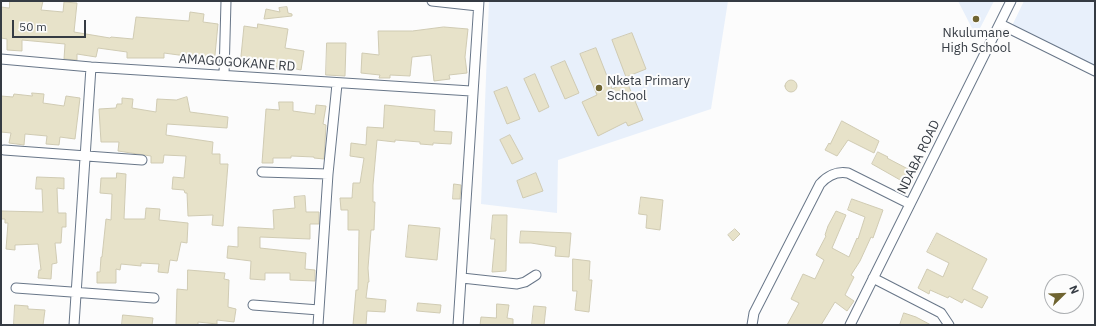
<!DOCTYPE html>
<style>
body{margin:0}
#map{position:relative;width:1096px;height:326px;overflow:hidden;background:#fcfcfc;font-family:"IBM Plex Sans",sans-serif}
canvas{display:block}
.frame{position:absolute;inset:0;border:2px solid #353b43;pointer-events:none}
.north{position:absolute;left:1044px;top:274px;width:40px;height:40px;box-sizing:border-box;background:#fcfcfc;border:1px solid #acafb2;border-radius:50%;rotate:67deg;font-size:11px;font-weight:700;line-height:16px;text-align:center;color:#353b43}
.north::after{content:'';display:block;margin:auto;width:14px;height:18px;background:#6f6431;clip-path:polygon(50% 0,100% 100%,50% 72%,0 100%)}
.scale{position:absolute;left:12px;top:20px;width:74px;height:18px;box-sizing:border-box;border:2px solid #353b43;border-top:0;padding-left:5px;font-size:12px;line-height:14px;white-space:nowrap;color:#353b43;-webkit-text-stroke:3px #fcfcfc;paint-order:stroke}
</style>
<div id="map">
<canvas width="1096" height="326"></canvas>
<div class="frame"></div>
<div class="north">N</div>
<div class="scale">50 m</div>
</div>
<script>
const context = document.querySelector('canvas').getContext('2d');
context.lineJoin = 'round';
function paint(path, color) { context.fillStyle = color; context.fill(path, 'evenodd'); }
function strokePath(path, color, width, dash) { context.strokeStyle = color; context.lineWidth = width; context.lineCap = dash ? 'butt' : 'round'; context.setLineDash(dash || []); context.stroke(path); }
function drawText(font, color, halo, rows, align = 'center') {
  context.font = font + ' "IBM Plex Sans",sans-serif'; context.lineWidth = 4; context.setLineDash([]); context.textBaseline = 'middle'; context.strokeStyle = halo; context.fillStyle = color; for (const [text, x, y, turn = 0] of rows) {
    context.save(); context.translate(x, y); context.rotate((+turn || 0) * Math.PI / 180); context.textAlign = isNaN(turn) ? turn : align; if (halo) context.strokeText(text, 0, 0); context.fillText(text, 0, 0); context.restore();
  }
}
paint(new Path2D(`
 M489,1H728L711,109L558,160L557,213L481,204Z
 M958,1H994L976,36Z
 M1024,1H1095V73L1008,34Z`), '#e8f0fb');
const building = new Path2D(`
 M10,1H43L41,10L63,12L64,2L77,3L74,32L110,38L111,37L133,39L136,17L189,21L190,12L204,14L203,22L218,24L214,65L185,61L186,56L164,53V58H127V52L98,48L96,57L77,54V60L64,59L65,44L22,40V51L7,50V39L1,38V7L9,8Z
 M287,7L288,13L292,14V16L264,19L266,9L280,12L279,8Z
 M258,24L288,29L285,48L304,51L301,70L287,67V69H277V66H240L244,26L257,28Z
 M444,27L468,29L465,57L467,73L449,75L450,79L434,81L431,55L412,57L410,76L390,75V78H379L380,75L361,73L362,53L379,55L378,31H412Z
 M632,33L646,69L626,77L612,40Z
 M327,43H346L345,76L326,75Z
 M596,48L612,89L627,82L643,120L628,126L626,122L598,136L582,102L597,95L580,54Z
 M565,61L579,93L565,99L551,67Z
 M535,74L549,107L539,112L524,79Z
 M785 86a6 6 0 1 1 12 0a6 6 0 1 1-12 0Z
 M507,87L520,119L507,124L494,92Z
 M32,93L44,94L43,103L64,106L66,96L80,98L75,139L60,137L59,145L46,144L47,136L25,134L24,145L9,143L11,133L1,132V96L13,97L14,94L32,96Z
 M187,97L190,112L228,117L227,128L167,124L166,135L213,142L212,154H220V164H228L223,226L212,225L213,215L188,216L187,193H185L184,190L172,189L173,177L184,178L186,156L164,155L163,163H151V156L118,151L119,142H101L99,109L116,108L117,104H122V98L133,99L132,108L156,112L157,99L176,100Z
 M279,102H293V111L315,114L316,105L326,106L323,124L326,125L324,159L314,158V157L291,156V158H273V163H262L266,109L279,110Z
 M385,105L435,110L434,131L452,132L451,144L433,143V145L420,144V142L395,140V142L377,140L373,185V202H375L374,230H371L368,268L369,282H368L366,298L386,300L385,312L367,311L366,325H353L356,290H358L359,230H348V210H341L340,198H352L353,183H360L364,158L350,156L351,143L366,145L367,127L383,128Z
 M842,121L879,141L874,153L848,140L837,156L825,150L829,143L830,144Z
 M510,135L523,159L512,164L500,140Z
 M878,152L888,157L887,158L908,169L902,181L872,164Z
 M117,173L126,174L124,219H145L146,208L160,209L159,220L188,223L187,243L181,242L177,261L170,260L168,273L158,272L159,264L141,263V266L121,264L120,270L116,269V283H97V272H100L101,257H102L106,219L111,220L112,194L100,193L101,178H116Z
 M536,173L543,191L523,198L517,181Z
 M37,177L64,178V189L57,188L58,213H66V227H62L61,243H55L57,263L52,264L51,279L38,278L39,270H41L38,244L15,245V250L6,249L8,223H5V219H1V211L43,212L42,189H36Z
 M454,184L461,185L460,199H453Z
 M305,196L306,212H319V224H310V239L260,237V248L306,253L305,269L315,270V281L290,280V273H265V280L250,279L251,261L227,258L228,246L238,247V227L274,229L273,210L295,208L294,197Z
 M641,197L663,200L660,230L646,228L647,215L639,214Z
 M852,199L883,210L873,238L871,237L860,261L851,275L854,277L845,295L854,301L847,311L835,302L821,325H787L799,303L791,299L803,274L815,279L824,260L816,255L826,236L825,235L828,226L836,211L846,215L832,248L849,257L857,238L858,239L865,217L848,210Z
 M493,215H507L506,271L492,272L495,239H491Z
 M409,225L440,228L437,260L406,257Z
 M735,229L740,234L733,241L728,235Z
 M521,231L571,233L569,257L555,256L556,247L531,243H520Z
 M937,233L987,259L972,289L988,297L982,308L964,299L962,303L949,296L948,298L930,290L929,294L918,288L927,269L943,277L949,263L927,252Z
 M573,259L590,261L589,280H592L589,312L575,310L577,291H573Z
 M188,270L225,273L224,279L229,280L228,307L236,309L234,322L217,320V324L198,322V325H176L177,289L187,290Z
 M418,303L441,305L440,313L417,311Z
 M497,304L509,305L507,318L513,319V325H480L481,317L496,318Z
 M15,305L28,306V309L45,310L43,325H14Z
 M534,306L546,307L544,325H532Z
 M904,313L916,317L931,325H900Z
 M123,315L153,318L152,325H122Z`);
paint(building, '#e7e2c9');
strokePath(building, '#d0cbb3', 1);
const street = new Path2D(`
 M432,1L478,6
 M1000,24L1095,71
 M1,59L91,67L471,91
 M224,75L226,1
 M4,150L142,160
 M262,172L328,174
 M462,278L517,284L525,282L536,275
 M873,278L941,313L949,325
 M16,288L154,298
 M253,305L319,310
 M74,325L91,67
 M318,325L328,174L337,84
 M458,325L479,1
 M752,325L754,313L820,184C827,176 837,171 848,173L910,204
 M850,325L1011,1`);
strokePath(street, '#697789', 11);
strokePath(street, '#fff', 9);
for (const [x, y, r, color] of [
 [976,19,4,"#6f6431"],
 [599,88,4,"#6f6431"]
]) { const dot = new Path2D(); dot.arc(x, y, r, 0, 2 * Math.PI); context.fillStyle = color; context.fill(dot); strokePath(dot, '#fcfcfc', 1.5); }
drawText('13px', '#353b43', '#fcfcfc', [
 ["Nkulumane",976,33],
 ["High School",976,48],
 ["Nketa Primary",607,81,"left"],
 ["School",607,96,"left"]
]);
drawText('13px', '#353b43', '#fcfcfc', [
 ["AMAGOGOKANE RD",237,63,4],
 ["NDABA ROAD",919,157,-64]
]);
</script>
